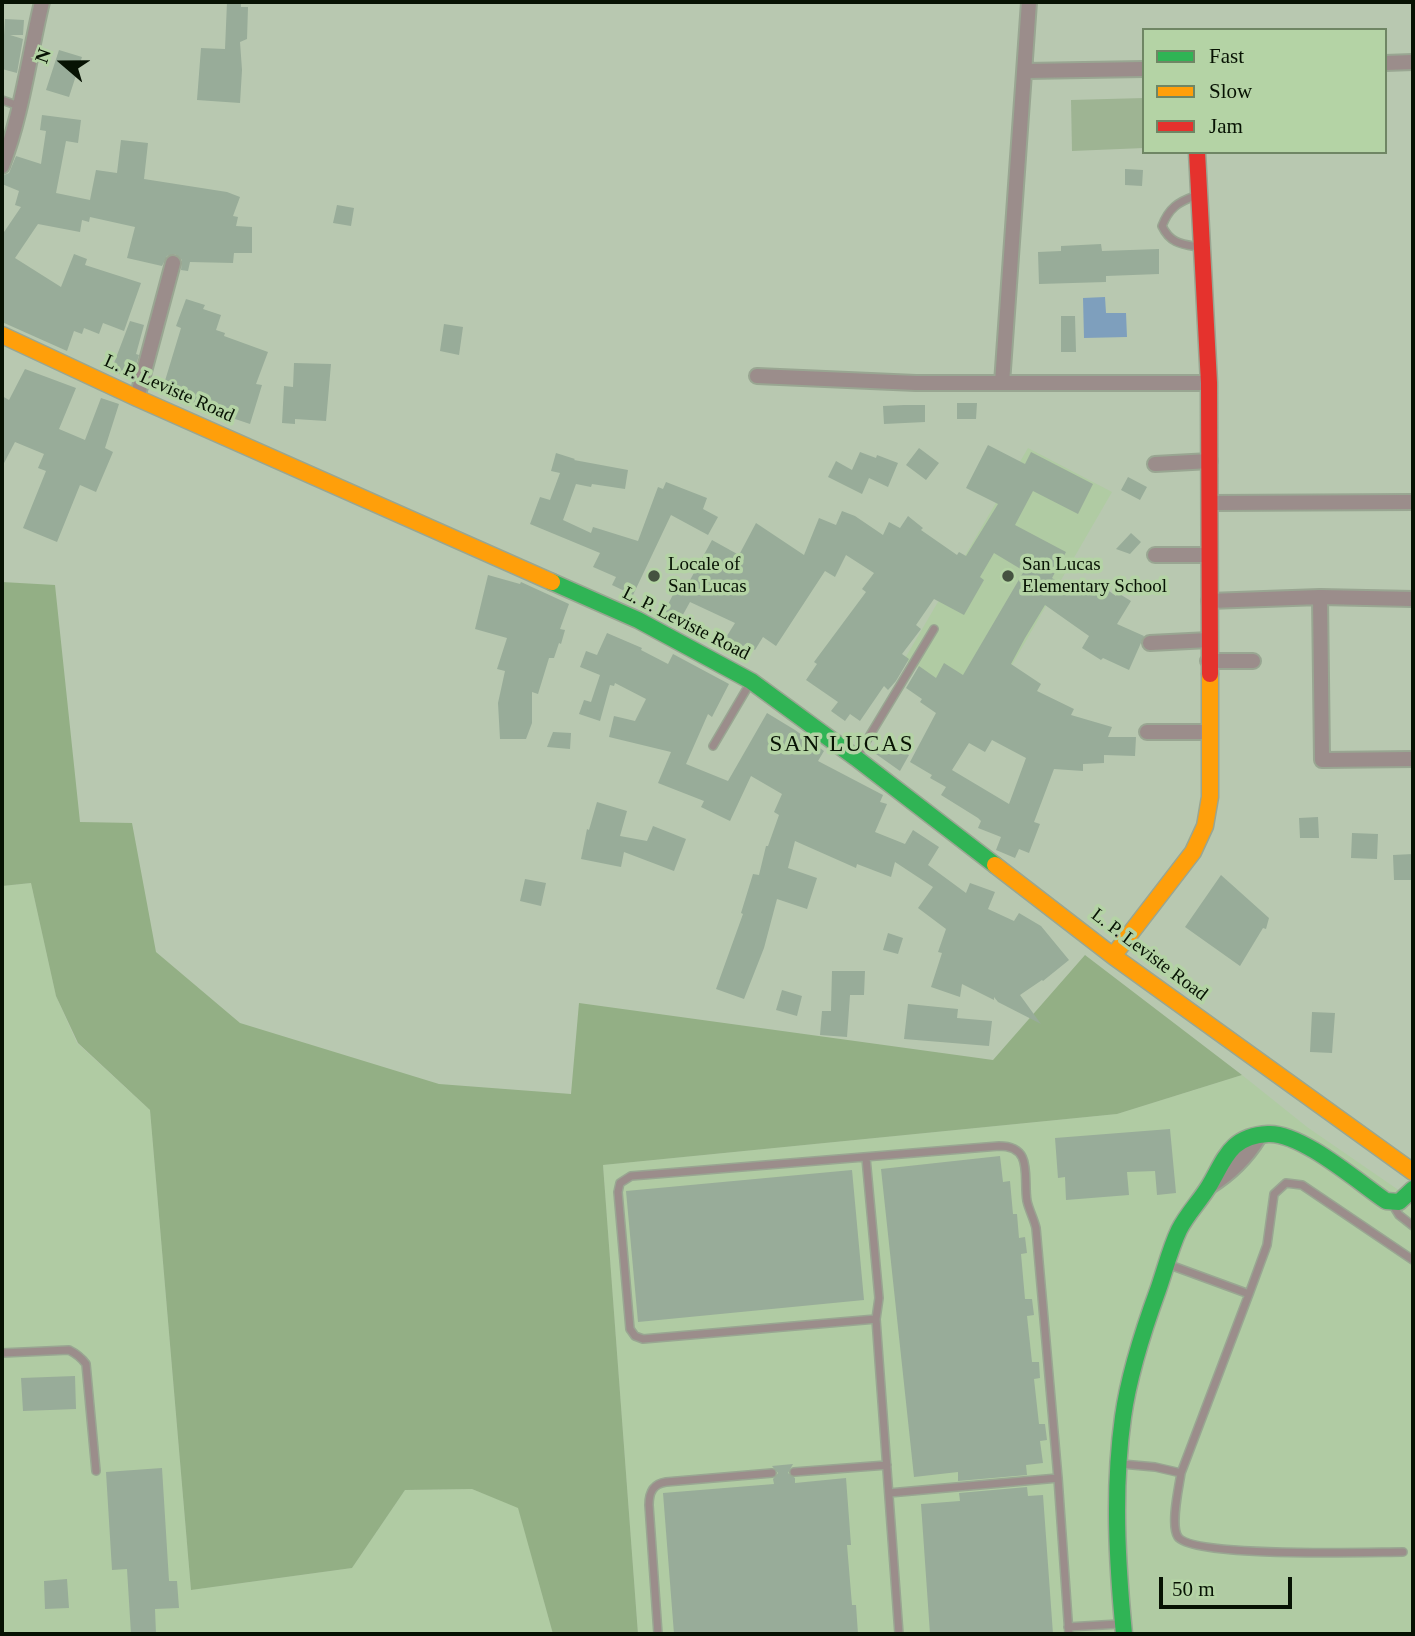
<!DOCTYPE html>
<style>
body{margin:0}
#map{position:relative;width:1415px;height:1636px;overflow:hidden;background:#b8c8b0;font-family:"Times New Roman",serif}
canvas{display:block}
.frame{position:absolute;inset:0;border:4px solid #071203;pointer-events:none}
.legend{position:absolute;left:1142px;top:28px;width:245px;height:126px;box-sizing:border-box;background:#b4d3a5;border:2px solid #6f8664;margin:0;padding:9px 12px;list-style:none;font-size:21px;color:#071203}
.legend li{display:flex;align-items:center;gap:14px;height:35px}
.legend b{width:35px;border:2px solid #6f8664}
.north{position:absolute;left:28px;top:28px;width:70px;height:70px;-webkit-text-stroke:5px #b4d3a5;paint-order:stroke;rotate:290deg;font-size:19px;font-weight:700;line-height:28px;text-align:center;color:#071203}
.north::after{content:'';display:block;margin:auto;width:24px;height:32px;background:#071203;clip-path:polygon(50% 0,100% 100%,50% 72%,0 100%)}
.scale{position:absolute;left:1159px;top:1577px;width:133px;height:32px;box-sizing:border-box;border:4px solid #071203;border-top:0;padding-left:9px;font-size:21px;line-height:24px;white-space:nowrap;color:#071203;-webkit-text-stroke:5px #b4d3a5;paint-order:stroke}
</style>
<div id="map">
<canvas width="1415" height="1636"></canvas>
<div class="frame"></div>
<ul class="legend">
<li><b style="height:9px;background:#30b455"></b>Fast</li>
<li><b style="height:9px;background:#ff9f0a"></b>Slow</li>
<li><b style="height:9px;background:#e5322d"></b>Jam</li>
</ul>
<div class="north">N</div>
<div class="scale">50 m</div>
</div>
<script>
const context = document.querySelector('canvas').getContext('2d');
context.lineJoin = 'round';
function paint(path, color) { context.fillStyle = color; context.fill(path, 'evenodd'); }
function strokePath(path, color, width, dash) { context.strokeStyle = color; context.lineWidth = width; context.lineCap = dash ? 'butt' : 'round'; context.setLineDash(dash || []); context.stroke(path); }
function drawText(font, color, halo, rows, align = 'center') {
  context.font = font + ' "Times New Roman",serif'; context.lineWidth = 7; context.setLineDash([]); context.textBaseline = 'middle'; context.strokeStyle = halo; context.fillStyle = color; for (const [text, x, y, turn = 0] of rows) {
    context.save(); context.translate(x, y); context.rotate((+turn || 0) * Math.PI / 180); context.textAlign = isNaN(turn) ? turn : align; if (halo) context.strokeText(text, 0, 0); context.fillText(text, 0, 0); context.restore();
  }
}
paint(new Path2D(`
 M1028,448L1112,492L987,708L904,660Z
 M31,883L56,996L77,1043L150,1110L191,1590L352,1568L405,1490L472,1489L518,1507L553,1634H2V886Z
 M1242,1075L1307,1127L1413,1200V1634H638L603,1165L1117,1114Z`), '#b0cba3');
paint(new Path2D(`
 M1144,98V148L1072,151L1071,100Z`), '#9eb493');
paint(new Path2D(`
 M2,582L55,585L80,822L132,823L156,952L240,1023L439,1084L571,1094L579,1003L993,1060L1085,955L1242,1075L1117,1114L603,1165L638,1634H553L518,1508L472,1489L405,1490L352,1568L191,1590L150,1110L78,1043L56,996L31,883L2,886Z`), '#93af85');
paint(new Path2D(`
 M1105,297L1106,313H1126L1127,337L1084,338L1083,298Z`), '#7e9fbd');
paint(new Path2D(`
 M227,2H241V7H248L247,39L240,42L242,70L240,103L197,100L201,48L225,49Z
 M5,19L24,20L23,35H10L23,39L17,73L2,69Z
 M59,50L82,57L69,97L46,90Z
 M42,115L81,120L78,143L66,141L56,193L90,200L96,170L117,173L121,140L148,143L144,179L227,192L240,197L233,216L238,217L236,226L252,227V253H234L233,263L190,262L188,271L181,270L182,260L175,254L167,256L162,266L127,258L135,227L90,217L89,222L82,220L80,232L38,224L15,258L61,287L74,254L87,259L85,265L141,283L124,331L103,323L99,334L84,328L82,334L74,331L67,351L2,322V235L21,207L15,205L19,191L2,184V176L9,173L16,156L41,164L46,131L40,130Z
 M1125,169L1143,170L1142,186L1125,185Z
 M337,205L354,208L351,226L333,223Z
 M1101,244L1102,251L1159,249V274L1106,276V282L1039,284L1038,252L1061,251V246Z
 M186,299L205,305L203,309L221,315L216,330L225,333L224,336L268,352L256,384L262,385L250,424L161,394L181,328L176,326Z
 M1061,316H1075L1076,352H1061Z
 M130,321L144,325L136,354L139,355L132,379L111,371Z
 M444,324L463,327L459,355L440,351Z
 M294,363L331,364L326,421L295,419V424L282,423L284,386L293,387Z
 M25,369L76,388L59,429L85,440L101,398L119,404L105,448L113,452L96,492L80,485L57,542L23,528L46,471L38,468L44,454L15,442L2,467V396L9,400Z
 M957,403H977L976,419H957Z
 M904,405H925V422L884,424L883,406Z
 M988,445L1025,464L1031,452L1093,484L1078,514L1033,491L1015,525L1066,552L1052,578L1076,594L1085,581L1091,586L1095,581L1116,596L1118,593L1131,601L1117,624L1144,636L1129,670L1103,658L1101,660L1082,648L1089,636L1045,605L1025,638L1011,664L1041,684L1037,691L1074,709L1071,715L1112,727L1108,737H1136L1135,756L1104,755V763L1083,764V771L1054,769L1034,822L1040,824L1029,853L1019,849L1015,858L996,850L1001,837L978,828L981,821L978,818L941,795L946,787L930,778L932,775L910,762L936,713L920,702L922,699L906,688L919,666L936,678L944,663L963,675L1024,571L994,553L980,577L984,580L964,615L934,599L916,625L921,629L902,654L909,659L896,681L888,690L884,686L860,721L850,714L845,721L831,711L838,702L806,680L817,664L814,662L866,592L862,589L874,573L846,555L835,577L825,571L776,646L763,637L755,650L745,644L742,650L725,639L735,623L690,602L680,620L664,612L677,587L684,591L712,540L739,555L756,523L804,555L819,518L836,525L842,511L855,516L883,535L889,522L900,528L908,516L923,528L921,530L957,555L959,552L966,556L998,504L966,488ZM992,740L1026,758L1009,804L952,770L969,743L985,752Z
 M919,448L939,463L926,480L906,465Z
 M860,452L876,458L877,455L898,463L888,487L869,478L862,494L828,477L836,461L852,470Z
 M556,453L575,459L574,460L628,470L625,489L592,484L591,487L576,484L563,520L591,533L593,527L638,541L658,487L663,489L666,482L707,498L703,509L718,517L708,535L671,515L633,595L612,585L616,577L593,567L600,553L530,524L540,497L550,500L560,473L551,471Z
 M1128,477L1147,487L1140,500L1121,490Z
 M1131,533L1141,542L1130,554L1116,549Z
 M488,575L520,584L521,582L569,604L560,629L565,630L561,644L559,643L554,658H549L538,694L532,692V723L526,739H500L498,703L505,671L497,669L507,638L475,629Z
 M607,633L642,648L641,650L668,664L673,654L729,684L712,717L708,714L686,764L728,781L767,713L795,730L824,751L818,761L883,795L880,802L887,804L875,832L905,844L913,830L939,847L928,865L966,893L970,883L995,892L988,909L1014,921L1019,913L1041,926L1069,960L1043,981L1042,980L1020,995L1041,1024L998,1002L994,997V1000L962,984L960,997L931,987L942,953L938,952L946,929L918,908L933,887L895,862L891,877L857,864L856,868L795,841L788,868L817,878L807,909L777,899L764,948L744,999L716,989L743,914L741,913L753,874L759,875L766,846H768L779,815L774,812L782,794L751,776L730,821L701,807L704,801L658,783L671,752L609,737L614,716L635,721L646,699L615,683L614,686L610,685L600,721L579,714L584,700L591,702L600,675L580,667L586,651L597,655Z
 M553,732L571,733L570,749L547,747Z
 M883,742L909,755L900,771L876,754Z
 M597,802L627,811L620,836L647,841L653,826L686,839L674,871L624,852L621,867L581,859L587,829L589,830Z
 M1318,817L1319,838H1300L1299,818Z
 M1352,833L1378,834L1377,859L1351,858Z
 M1413,854V880H1394L1393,855Z
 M1221,875L1269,918L1266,929L1263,928L1240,966L1185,927Z
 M525,879L546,883L541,906L520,901Z
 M888,933L903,938L898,954L883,950Z
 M832,971H865L864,995H850L847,1037L820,1035L822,1011H831Z
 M782,990L802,996L797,1016L776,1010Z
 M908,1004L958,1009L957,1018L992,1021L989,1046L904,1039Z
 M1312,1012L1335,1013L1332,1053L1310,1052Z
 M1170,1129L1176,1193L1157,1195L1155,1171L1127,1172L1129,1195L1066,1200L1065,1177L1058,1178L1055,1138Z
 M1000,1156L1003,1182L1010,1181L1013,1214H1017L1019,1238L1025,1237L1027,1253L1021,1254L1025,1299H1032L1034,1315L1027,1316L1032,1362H1039L1040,1378L1034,1379L1039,1424H1045L1047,1440L1040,1441L1043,1463L1026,1465L1027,1475L958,1481V1472L914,1477L881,1169Z
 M852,1170L864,1300L638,1322L626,1191Z
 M75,1376L76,1409L23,1411L21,1378Z
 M793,1464L788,1473L795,1478V1483L846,1478L851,1545H847L852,1605H856L858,1634H674L663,1493L774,1484L773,1479L778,1473L772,1466Z
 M162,1468L169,1581H177L179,1608L155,1609L156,1634H131L127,1569L112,1570L106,1472Z
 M1027,1487L1028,1496L1043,1495L1053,1634H930L921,1504L960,1501L959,1493Z
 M67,1579L69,1608L45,1609L44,1581Z`), '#98ac99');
const lane = new Path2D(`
 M2,100L19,106
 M1195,196C1178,202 1169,208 1162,226C1170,243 1181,244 1198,247
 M713,746L749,685
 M858,755L934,629
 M866,1158L879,1298L876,1319L899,1634
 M1394,1207L1399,1215L1413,1226
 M1170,1265L1249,1294L1181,1473
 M1249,1294L1267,1245L1274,1194L1286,1183L1302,1185L1413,1260
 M876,1319L643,1339L635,1336L630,1329L618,1192L620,1183L631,1176L999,1146C1034,1146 1023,1177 1027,1201C1029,1210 1034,1219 1036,1228L1058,1478L1069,1634
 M2,1353L69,1350C77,1354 81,1357 86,1364L96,1471
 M1122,1464L1155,1467L1181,1473C1179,1487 1170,1525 1178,1537C1194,1558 1369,1552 1403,1552
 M794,1472L887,1465
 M889,1493L1058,1478
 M1068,1627L1119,1624
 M658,1634L649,1505C649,1492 653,1484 666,1482L772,1473`);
const street = new Path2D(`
 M1385,63L1413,62
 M1025,71L1144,69
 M2,166C22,114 29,56 42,2
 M757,376L916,383H1209
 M1002,383L1029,2
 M137,398L173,263
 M1155,464L1210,461
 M1211,503L1413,502
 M1155,555H1210
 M1320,597L1322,760L1413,759
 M1209,601L1320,597L1413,599
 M1150,643L1209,640
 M1208,661H1253
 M1147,732H1210
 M1210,1186C1231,1173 1246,1158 1259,1137`);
const fast = new Path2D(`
 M552,582L638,620L751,681L856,758L995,865
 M1124,1634C1117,1562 1113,1489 1123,1417C1129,1374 1143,1331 1158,1290C1165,1270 1170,1249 1179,1230C1187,1214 1200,1201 1209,1186C1225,1159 1230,1136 1268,1134C1301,1132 1358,1182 1386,1201L1399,1202L1413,1189`);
const slow = new Path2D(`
 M2,335L137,398L552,582
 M995,865L1113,956L1413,1172
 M1113,956L1193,852L1205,826L1210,797V674`);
const jam = new Path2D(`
 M1197,152L1209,383L1210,674`);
strokePath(lane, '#99a692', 10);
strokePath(street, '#99a692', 18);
strokePath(fast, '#99a692', 19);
strokePath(slow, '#99a692', 19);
strokePath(jam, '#99a692', 19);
strokePath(lane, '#9b8d8b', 7);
strokePath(street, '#9b8d8b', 14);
strokePath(fast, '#30b455', 16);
strokePath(slow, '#ff9f0a', 16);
strokePath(jam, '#e5322d', 16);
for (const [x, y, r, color] of [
 [654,576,7,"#455240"],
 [1008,576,7,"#455240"]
]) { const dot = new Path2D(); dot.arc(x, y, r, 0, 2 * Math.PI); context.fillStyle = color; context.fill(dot); strokePath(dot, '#b4d3a5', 2.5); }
drawText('19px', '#071203', '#b4d3a5', [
 ["L. P. Leviste Road",169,389,24],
 ["L. P. Leviste Road",686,624,27],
 ["L. P. Leviste Road",1149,955,37]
]);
drawText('19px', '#071203', '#b4d3a5', [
 ["Locale of",668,565],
 ["San Lucas",668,587],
 ["San Lucas",1022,565],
 ["Elementary School",1022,587]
], 'left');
context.letterSpacing = '2px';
drawText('23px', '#071203', '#b4d3a5', [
 ["SAN LUCAS",842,745]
]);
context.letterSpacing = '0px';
</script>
